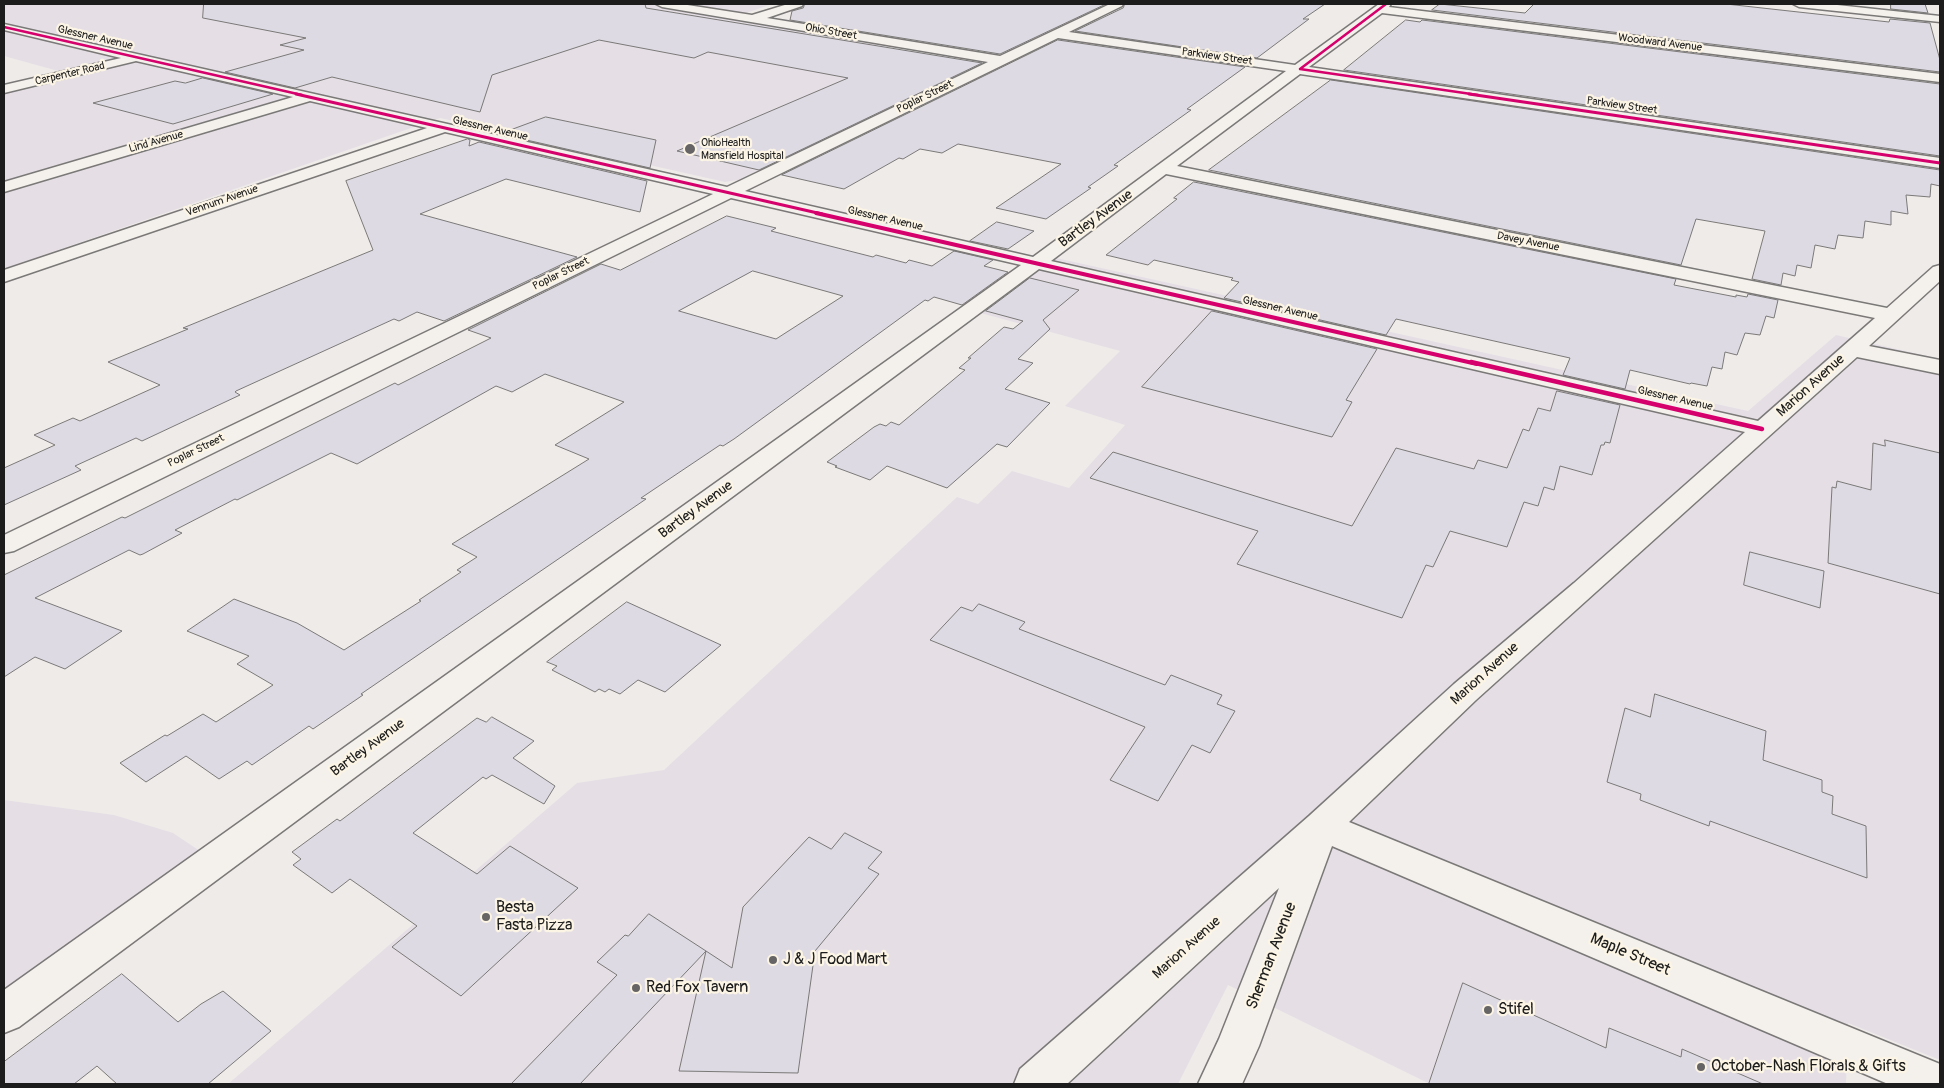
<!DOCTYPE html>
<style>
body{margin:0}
#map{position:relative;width:1944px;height:1088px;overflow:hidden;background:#efebe9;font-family:Pangolin,sans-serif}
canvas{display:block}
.frame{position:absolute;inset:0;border:5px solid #1c1c1c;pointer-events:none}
</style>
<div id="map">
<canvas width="1944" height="1088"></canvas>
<div class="frame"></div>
</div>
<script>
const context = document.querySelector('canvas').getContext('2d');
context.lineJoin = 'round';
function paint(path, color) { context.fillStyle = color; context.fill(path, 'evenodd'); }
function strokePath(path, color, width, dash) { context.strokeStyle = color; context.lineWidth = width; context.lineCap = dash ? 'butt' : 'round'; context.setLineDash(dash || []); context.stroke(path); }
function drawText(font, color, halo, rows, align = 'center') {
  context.font = font + ' Pangolin,sans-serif'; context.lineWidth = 4.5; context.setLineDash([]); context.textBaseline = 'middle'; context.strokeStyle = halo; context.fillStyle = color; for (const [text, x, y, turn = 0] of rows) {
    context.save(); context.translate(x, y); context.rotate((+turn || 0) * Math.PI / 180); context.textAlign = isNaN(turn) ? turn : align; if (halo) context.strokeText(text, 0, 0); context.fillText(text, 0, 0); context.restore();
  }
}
paint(new Path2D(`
 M4,4H772L729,19L981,63L738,180L725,182L440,118L6,268L4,267V89L69,74L4,56Z
 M1056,258L1748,411L1836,335L1940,359V1060L1848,1023L1846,1084H1430L1228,985L1178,1084H228L577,783L664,770L957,497L978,504L1012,471L1069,488L1125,425L1065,406L1120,351L977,312Z
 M4,800L114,815L173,833L200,851L4,993Z`), '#e5dfe5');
const building = new Path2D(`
 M204,4H645L646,8L982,63L759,170L677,151L848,78L708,52L694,58L599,40L492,75L480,112L332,77L295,88L225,72L304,50L280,45L306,38L203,18Z
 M805,4H1106L1000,54L790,20L792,11L803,8Z
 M1125,4H1325L1303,19H1309L1257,58L1075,31L1123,8Z
 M1440,4L1525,13L1534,4H1726L1889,22L1890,19L1930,23L1940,60V72L1432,10Z
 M1891,4H1925L1928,13L1891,9Z
 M1406,20L1420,22L1422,20L1940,84V156L1344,70Z
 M1058,40L1245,67L1187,109L1191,110L1114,165L1118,166L1088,187L1091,188L1046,219L996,208L1061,164L958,144L942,153L920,149L903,159L899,158L844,189L782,175Z
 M203,78L273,94L173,124L93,103L175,81L185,83Z
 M1331,80L1940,170V186L1931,184L1930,197L1906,195L1908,214L1891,211V225L1865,221L1863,238L1838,235L1835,249L1815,245L1811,268L1797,265L1795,276L1783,273L1781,285L1752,279L1765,231L1696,219L1681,265L1209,170Z
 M546,117L656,140L650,168L500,134Z
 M468,139L470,140L469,146L479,142L647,181L640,212L506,179L420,214L577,257L444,321L417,312L399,321L394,319L236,391L235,392L240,395L142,441L136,438L75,466L81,470L4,505V468L55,445L34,435L73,418L80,421L160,385L108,362L188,329L183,328L373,250L346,181Z
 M1194,182L1676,279L1674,285L1736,297V295L1747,297L1748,294L1778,300L1774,318L1766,316L1760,335L1745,333L1737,355L1725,352L1722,369L1712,367L1707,386L1691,383L1690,384L1630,370L1625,389L1563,375L1570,358L1396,319L1386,335L1224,298L1239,282L1231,280L1233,278L1154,260L1148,265L1106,255L1177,199L1174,198Z
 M727,216L776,228L771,231L873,257L876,255L906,263L909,260L932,266L954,251L993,260L984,266L1008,272L962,305L934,297L928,301L925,300L734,439L723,446L720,445L641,498L646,499L361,694L363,695L313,729L309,726L252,765L247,761L219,779L186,756L146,782L120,763L165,735L167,736L203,714L216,722L273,685L237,664L249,656L187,631L234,599L297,623L344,650L421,601L419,600L461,572L457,570L477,557L452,544L589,459L555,445L624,402L545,374L512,392L496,386L357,464L331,453L237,500L235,499L175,530L182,533L143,554L140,555L129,550L35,598L122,631L65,669L35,657L4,677V575L122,517L125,518L395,383L398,385L491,338L468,330L601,264L620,270ZM753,271L843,296L776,339L679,311Z
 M997,222L1034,231L1008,249L970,241Z
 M1030,278L1079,290L1043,320L1050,329L1018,359L1033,363L1005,389L1050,403L1007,447L997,444L947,488L887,466L870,480L835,467L837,466L827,462L874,427L880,424L886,426L891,422L899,425L965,370L959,368L971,358H968L1004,327L1013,329L1023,321L986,311Z
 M1212,311L1377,349L1346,400L1352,402L1332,437L1142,387Z
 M1557,391L1620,405L1610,443L1605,442L1604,445H1601L1592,475L1560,466L1554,490L1544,487L1538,506L1524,502L1507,547L1450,531L1433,567L1426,565L1402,618L1237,564L1258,531L1090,478L1113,452L1352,526L1396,448L1474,469L1478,460L1507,468L1523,429L1529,431L1538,408L1550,411Z
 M1885,440L1940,453V594L1828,563L1832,487L1836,488L1837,481L1871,490L1873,443L1885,446Z
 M1750,552L1824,571L1820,608L1744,585Z
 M627,602L721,645L665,692L638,680L620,694L609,689L605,692L599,689L595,692L552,670L557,666L547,662Z
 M979,604L1025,622L1019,629L1165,685L1171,675L1222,695L1217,704L1235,711L1210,753L1192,745L1158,801L1110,780L1145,727L930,640L961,607L972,611Z
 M1655,694L1766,731L1763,760L1822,780V792L1833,796L1832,814L1866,826L1867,878L1710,821L1709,826L1640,800L1641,794L1607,782L1625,708L1650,717Z
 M492,717L534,741L513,758L555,786L544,804L492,775L486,779L483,777L413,833L477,874L510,846L578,888L461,996L392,947L417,926L350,879L332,893L293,865L301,859L292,852L337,819L340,821L477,718L486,722Z
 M845,833L882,852L868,868L879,874L815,951L798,1073L679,1071L706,951L732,968L743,907L809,837L831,849Z
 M649,914L706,951L580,1084H511L617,975L597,962L625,935L628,936Z
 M122,974L178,1022L201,1004L223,991L271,1031L208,1084H117L97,1066L74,1084H4V1062Z
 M1463,983L1606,1048L1609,1028L1681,1057L1682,1049L1763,1084H1429Z`);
paint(building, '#dedae3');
strokePath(building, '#7b7978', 1);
const minor = new Path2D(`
 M656,4H681L752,15L788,4H803L802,6L767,18L1000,56L1110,4H1123L1122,6L1069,32L1295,65L1379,4H1391L1389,7L1940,74V82L1382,13L1309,67L1940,158V168L1300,74L1177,166L1887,308L1933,267L1940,265V281L1869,346L1940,360V374L1857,357L1476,700L1349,822L1940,1064V1084H1888L1332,846L1259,1046L1242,1084H1198L1219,1039L1279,888L1067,1084H1014L1020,1069L1309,816L1454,684L1574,583L1745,432L1039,269L19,1027L4,1033V990L1021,265L731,198L14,551L4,553V535L713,194L445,132L4,282V270L427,128L310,101L4,192V182L293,97L136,61L4,93V85L121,58L4,30V24L727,187L988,62L662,7ZM1058,38L1286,71L1033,257L745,191ZM1166,174L1875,318L1758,421L1051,261Z
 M1793,4H1828L1940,16V22L1799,7Z`);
strokePath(minor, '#7b7978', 3);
paint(minor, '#f4f1ec');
strokePath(new Path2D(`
 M4,27L302,95
 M1300,69L1478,95
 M1300,69L1386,4`), '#d6006c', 2.5);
strokePath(new Path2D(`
 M296,94L822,214
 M1469,94L1940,163`), '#d6006c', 3);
strokePath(new Path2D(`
 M816,213L1477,364`), '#d6006c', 4);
strokePath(new Path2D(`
 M1471,362L1762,429`), '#d6006c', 4.5);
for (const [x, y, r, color] of [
 [690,149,6,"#666464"],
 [486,917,5,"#666464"],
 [773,960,5,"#666464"],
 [636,988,5,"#666464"],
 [1488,1010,5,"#666464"],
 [1701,1067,5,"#666464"]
]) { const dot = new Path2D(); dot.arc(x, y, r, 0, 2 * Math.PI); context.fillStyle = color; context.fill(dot); strokePath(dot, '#fcf5e5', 2); }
drawText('11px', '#1c1c1c', '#fcf5e5', [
 ["Ohio Street",831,32,10],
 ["Glessner Avenue",95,38,13],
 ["Woodward Avenue",1660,43,7],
 ["Parkview Street",1217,57,8],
 ["Carpenter Road",70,74,-13],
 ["Poplar Street",925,97,-26],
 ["Parkview Street",1622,106,8],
 ["Glessner Avenue",490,129,13],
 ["Lind Avenue",156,142,-16],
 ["Vennum Avenue",222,201,-19],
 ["Glessner Avenue",885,219,13],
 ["Davey Avenue",1528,242,11],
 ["Poplar Street",561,274,-26],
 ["Glessner Avenue",1280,309,13],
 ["Glessner Avenue",1675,399,13],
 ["Poplar Street",196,451,-26]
]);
drawText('11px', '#1c1c1c', '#fcf5e5', [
 ["OhioHealth",701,143],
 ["Mansfield Hospital",701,156]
], 'left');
drawText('14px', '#1c1c1c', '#fcf5e5', [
 ["Bartley Avenue",1096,219,-36],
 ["Marion Avenue",1811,386,-42],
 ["Bartley Avenue",696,510,-36],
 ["Marion Avenue",1485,674,-42],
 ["Bartley Avenue",368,748,-36],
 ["Marion Avenue",1187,948,-42]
]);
drawText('16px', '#1c1c1c', '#fcf5e5', [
 ["Besta",496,908],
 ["Fasta Pizza",496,926],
 ["J & J Food Mart",783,960],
 ["Red Fox Tavern",646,988],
 ["Stifel",1498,1010],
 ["October-Nash Florals & Gifts",1711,1067]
], 'left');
drawText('16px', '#1c1c1c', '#fcf5e5', [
 ["Maple Street",1630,955,23],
 ["Sherman Avenue",1272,956,-69]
]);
</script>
